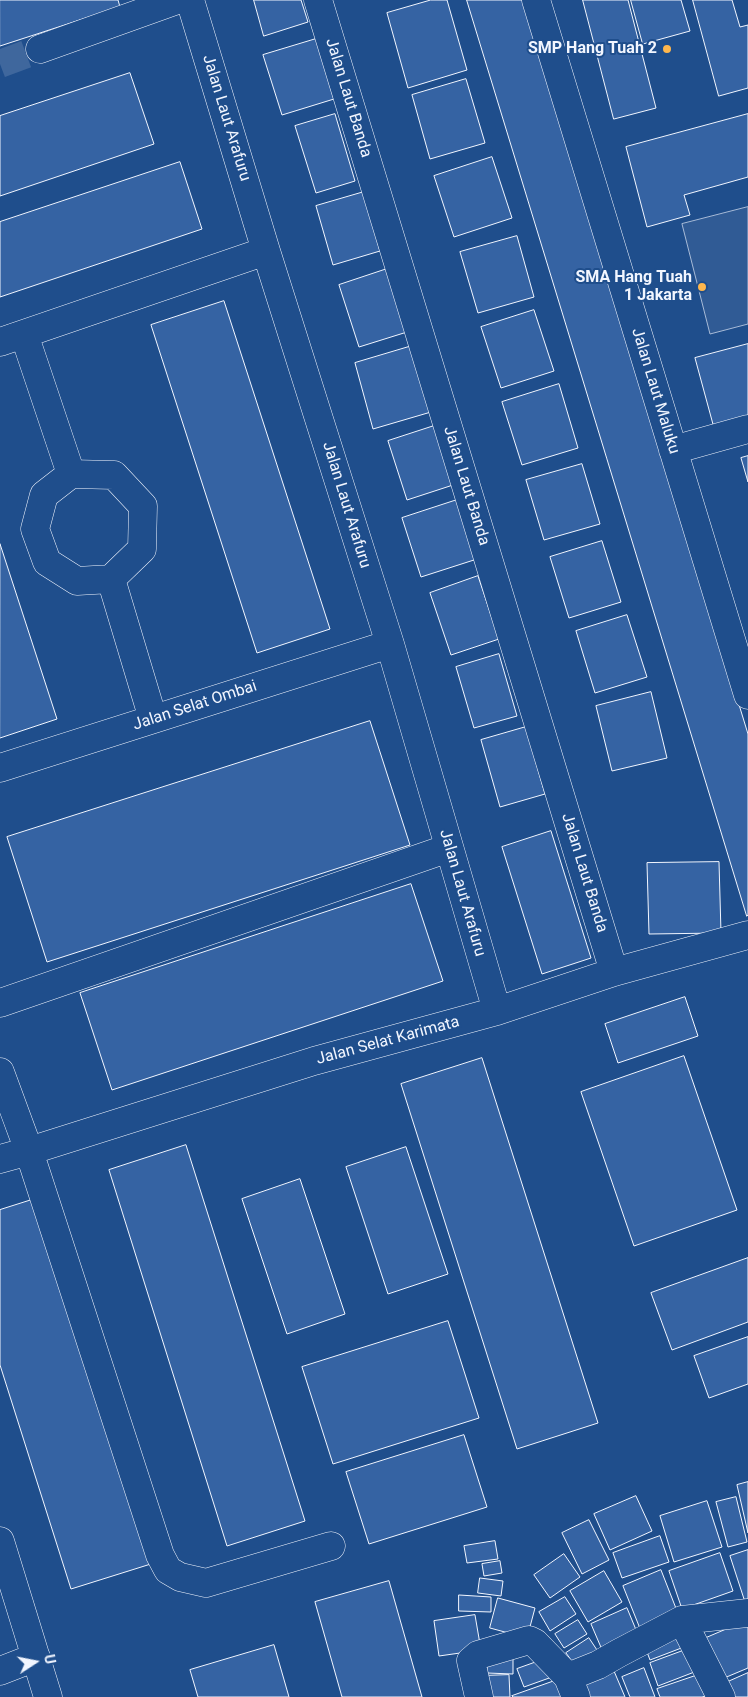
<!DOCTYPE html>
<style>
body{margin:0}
#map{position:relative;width:748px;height:1697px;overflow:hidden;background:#1f4e8c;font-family:Roboto,sans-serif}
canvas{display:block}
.north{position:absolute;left:10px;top:1637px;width:50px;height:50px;-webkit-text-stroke:4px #1f4e8c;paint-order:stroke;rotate:79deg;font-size:14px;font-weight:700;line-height:20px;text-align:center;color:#f2f6ff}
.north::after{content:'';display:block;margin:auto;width:18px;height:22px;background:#f2f6ff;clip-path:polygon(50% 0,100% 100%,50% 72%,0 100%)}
</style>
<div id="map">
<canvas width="748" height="1697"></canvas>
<div class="north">U</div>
</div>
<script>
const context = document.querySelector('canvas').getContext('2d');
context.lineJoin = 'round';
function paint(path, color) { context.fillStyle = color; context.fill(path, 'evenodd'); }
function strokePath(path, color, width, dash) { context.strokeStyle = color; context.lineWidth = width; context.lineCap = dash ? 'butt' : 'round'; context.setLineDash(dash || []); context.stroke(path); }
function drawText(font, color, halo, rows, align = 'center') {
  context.font = font + ' Roboto,sans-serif'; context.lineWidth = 4; context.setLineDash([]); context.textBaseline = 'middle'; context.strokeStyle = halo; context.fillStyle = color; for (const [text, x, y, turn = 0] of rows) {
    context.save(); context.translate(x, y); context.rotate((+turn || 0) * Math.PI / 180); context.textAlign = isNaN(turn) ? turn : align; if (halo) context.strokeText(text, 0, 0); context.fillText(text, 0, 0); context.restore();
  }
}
const built = new Path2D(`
 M748,207V324L710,334L682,224Z`);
paint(built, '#305b95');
strokePath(built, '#a8bbd7', 1);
const building = new Path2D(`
 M0,0H118L120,7L0,46Z
 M254,0H301L308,22L264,36Z
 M431,0H447L467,70L408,88L387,13Z
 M467,0H523L748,734V915L747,916Z
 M583,0H628L656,108L614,119Z
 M631,0H681L690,31L643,44Z
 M693,0H732L740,27L748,25V88L719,96Z
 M316,39L334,99L282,115L263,55Z
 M130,73L154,144L0,196V116Z
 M466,79L485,143L430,159L412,95Z
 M335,114L355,181L316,193L295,126Z
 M748,114V177L684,195L690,215L647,227L626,147Z
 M492,157L512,218L454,237L434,176Z
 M180,162L202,229L0,297V222Z
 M364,192L380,251L333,265L316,206Z
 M517,236L534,297L478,313L460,252Z
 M387,269L407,332L359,347L339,285Z
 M224,301L330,629L257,653L151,325Z
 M534,310L554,371L501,388L481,327Z
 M748,344V419L714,428L695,358Z
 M412,346L431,412L373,429L355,363Z
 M559,384L578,448L522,465L502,402Z
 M434,426L453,485L407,500L388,441Z
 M748,456V482L741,458Z
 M582,464L600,524L544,540L526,480Z
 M457,500L477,559L421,577L402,518Z
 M602,541L621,602L569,618L550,557Z
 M0,544L57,719L0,738Z
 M478,576L499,639L451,655L430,593Z
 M627,615L647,677L595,693L576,631Z
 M499,654L517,716L474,728L456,667Z
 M651,692L667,758L612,771L596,706Z
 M370,721L410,845L47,962L7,837Z
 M526,727L545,794L500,807L481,740Z
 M551,831L591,958L542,974L502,847Z
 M719,862L721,933L649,934L647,863Z
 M411,884L443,981L112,1090L80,993Z
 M685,997L698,1036L618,1063L605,1024Z
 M684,1056L737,1210L634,1246L581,1092Z
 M482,1058L598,1423L517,1449L401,1084Z
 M186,1145L305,1521L227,1546L109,1170Z
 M406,1147L448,1274L388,1294L346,1167Z
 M300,1179L345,1314L287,1334L242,1199Z
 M38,1198L154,1563L71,1589L0,1365V1210Z
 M748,1258V1322L672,1350L651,1293Z
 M448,1321L479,1418L333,1464L302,1367Z
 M748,1337V1384L709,1398L694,1356Z
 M464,1435L487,1507L369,1544L346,1472Z
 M748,1482V1533L737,1485Z
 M636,1496L652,1531L610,1550L594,1514Z
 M736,1497L747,1542L728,1547L716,1502Z
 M707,1501L722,1547L674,1562L660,1516Z
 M589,1520L609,1560L582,1574L562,1533Z
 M660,1536L669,1562L622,1578L613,1553Z
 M495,1541L498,1559L467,1563L464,1546Z
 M748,1550V1601L745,1602L730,1556Z
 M720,1553L733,1591L682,1609L669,1571Z
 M564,1554L580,1577L550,1598L534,1575Z
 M500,1561L502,1573L484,1576L482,1564Z
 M661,1570L679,1616L641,1631L623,1586Z
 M604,1571L622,1602L588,1622L570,1591Z
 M480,1578L503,1581L501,1596L478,1593Z
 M389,1581L422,1697H342L315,1602Z
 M459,1595L491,1597V1612L459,1611Z
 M565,1597L576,1614L550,1631L539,1612Z
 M498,1598L535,1608L527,1638L490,1628Z
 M627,1608L639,1637L603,1652L591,1624Z
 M475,1615L481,1650L439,1656L434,1621Z
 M578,1620L587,1634L564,1648L555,1634Z
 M746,1621L748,1625V1668L717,1681L699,1641Z
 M677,1630L684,1647L650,1660L644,1644Z
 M589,1638L601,1656L579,1671L566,1653Z
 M274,1645L289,1697H198L190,1670Z
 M688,1649L697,1671L658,1686L650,1663Z
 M488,1653L513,1654V1674L487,1673Z
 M545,1659L552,1677L524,1687L517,1669Z
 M611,1664L625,1697H583L575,1679Z
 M644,1668L655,1697H630L622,1677Z
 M748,1673V1697H726L721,1685Z
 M701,1674L709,1695L702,1697H660L657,1689Z
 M509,1675L510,1697H481L480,1676Z
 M563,1678L570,1697H513L512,1696Z`);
paint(building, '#3563a3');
strokePath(building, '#f2f6ff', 1);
strokePath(new Path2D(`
 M0,64L40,49`), '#3f679d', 28, [28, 14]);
const minor = new Path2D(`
 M190,0L266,251L390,644L497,1011
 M318,0L614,972
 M536,0L748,695
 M40,49L177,0
 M24,334L71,474
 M0,342L266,251
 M673,450L748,429
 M71,474L114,475L143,506L142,549L111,579L77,581L47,562L35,529L44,495Z
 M111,579L153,719
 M0,768L390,644
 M0,1003L449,848
 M0,1072L29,1151L0,1159
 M0,1541L48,1697
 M331,1546L206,1583L180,1577L168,1570L160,1555L29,1151L314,1061L497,1011L614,972L748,935
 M682,1620L721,1697
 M0,1671L36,1657
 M479,1697L471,1661L478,1655L529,1640L535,1643L568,1677
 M576,1697L568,1677L598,1665L619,1653L682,1620L748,1613`);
strokePath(minor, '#f2f6ff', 29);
strokePath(minor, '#1f4e8c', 28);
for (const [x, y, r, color] of [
 [667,49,5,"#ffb74d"],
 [702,287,5,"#ffb74d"]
]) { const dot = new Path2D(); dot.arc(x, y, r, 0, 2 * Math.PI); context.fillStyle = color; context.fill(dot); strokePath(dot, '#1f4e8c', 2); }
drawText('bold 16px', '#f2f6ff', '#1f4e8c', [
 ["SMP Hang Tuah 2",657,49],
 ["SMA Hang Tuah",692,278],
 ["1 Jakarta",692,296]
], 'right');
drawText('16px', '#f2f6ff', '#1f4e8c', [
 ["Jalan Laut Banda",348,98,73],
 ["Jalan Laut Arafuru",226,118,73],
 ["Jalan Laut Maluku",655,391,73],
 ["Jalan Laut Banda",466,486,73],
 ["Jalan Laut Arafuru",346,505,73],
 ["Jalan Selat Ombai",195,706,-18],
 ["Jalan Laut Banda",584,873,73],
 ["Jalan Laut Arafuru",462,893,74],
 ["Jalan Selat Karimata",388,1041,-15]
]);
</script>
